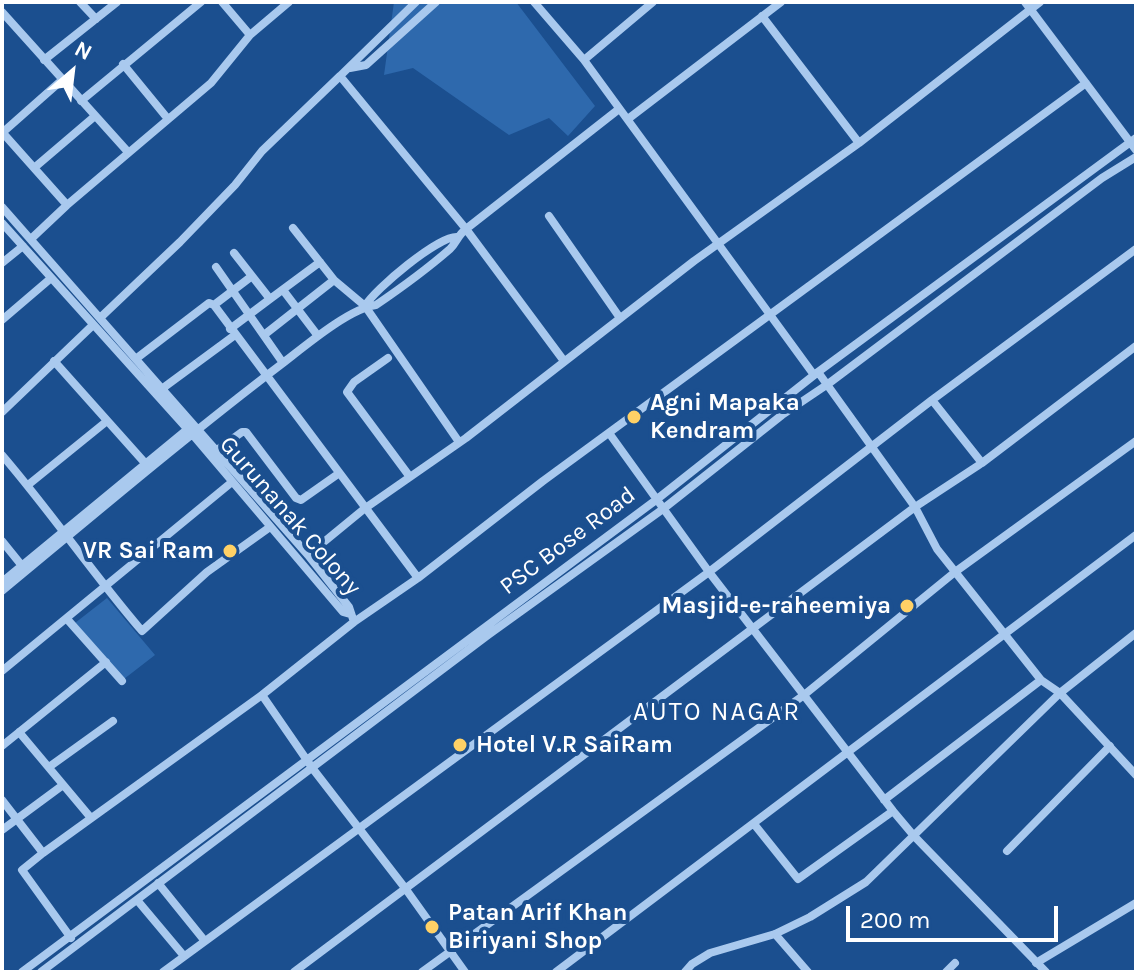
<!DOCTYPE html>
<style>
body{margin:0}
#map{position:relative;width:1138px;height:974px;overflow:hidden;background:#1b4f8f;font-family:Karla,sans-serif}
canvas{display:block}
.frame{position:absolute;inset:0;border:4px solid #fff;pointer-events:none}
.north{position:absolute;left:32px;top:32px;width:80px;height:80px;-webkit-text-stroke:6px #1b4f8f;paint-order:stroke;rotate:28deg;font-size:22px;font-weight:700;line-height:32px;text-align:center;color:#fff}
.north::after{content:'';display:block;margin:auto;width:28px;height:36px;background:#fff;clip-path:polygon(50% 0,100% 100%,50% 72%,0 100%)}
.scale{position:absolute;left:846px;top:906px;width:212px;height:36px;box-sizing:border-box;border:4px solid #fff;border-top:0;padding-left:10px;font-size:24px;line-height:28px;white-space:nowrap;color:#fff;-webkit-text-stroke:6px #1b4f8f;paint-order:stroke}
</style>
<div id="map">
<canvas width="1138" height="974"></canvas>
<div class="frame"></div>
<div class="north">N</div>
<div class="scale">200 m</div>
</div>
<script>
const context = document.querySelector('canvas').getContext('2d');
context.lineJoin = 'round';
function paint(path, color) { context.fillStyle = color; context.fill(path, 'evenodd'); }
function strokePath(path, color, width, dash) { context.strokeStyle = color; context.lineWidth = width; context.lineCap = dash ? 'butt' : 'round'; context.setLineDash(dash || []); context.stroke(path); }
function drawText(font, color, halo, rows, align = 'center') {
  context.font = font + ' Karla,sans-serif'; context.lineWidth = 8; context.setLineDash([]); context.textBaseline = 'middle'; context.strokeStyle = halo; context.fillStyle = color; for (const [text, x, y, turn = 0] of rows) {
    context.save(); context.translate(x, y); context.rotate((+turn || 0) * Math.PI / 180); context.textAlign = isNaN(turn) ? turn : align; if (halo) context.strokeText(text, 0, 0); context.fillText(text, 0, 0); context.restore();
  }
}
paint(new Path2D(`
 M394,2H516L595,106L568,136L549,118L509,135L413,68L384,75Z
 M107,598L155,655L124,679L75,623Z`), '#2e69ad');
strokePath(new Path2D(`
 M80,2L96,19
 M222,2L250,35
 M534,2L584,60
 M653,2L584,60L814,375
 M1025,2L1136,150
 M2,12L128,152
 M762,16L859,143
 M44,60L117,2
 M123,64L168,119
 M350,68L366,65L436,2
 M81,101L201,2
 M628,119L781,2
 M2,132L67,205
 M2,133L62,80
 M34,168L95,116
 M2,207L308,555L349,607L354,622L262,695L43,853L2,800
 M549,216L620,318
 M2,223L192,434L343,612L350,614
 M293,228L334,280L365,306L459,442
 M32,238L67,205L211,83L250,35L289,2
 M1136,249L932,400L982,463L1136,346
 M234,253L270,299L320,262
 M2,263L23,246
 M216,267L283,363
 M283,290L318,336
 M214,305L418,578
 M365,306C375,289 438,236 457,237
 M101,317L180,242L235,185L262,151L340,76
 M2,320L50,279
 M230,329L270,299
 M264,335L334,280
 M137,358L209,303L214,305L252,276
 M388,358L354,382L347,392L410,477
 M54,361L145,463
 M564,361L466,229L619,109
 M818,372L915,507L937,549L1041,680L1060,693L1136,775
 M163,388L235,335
 M2,412L93,325
 M609,433L709,572L893,811L914,836L1046,972
 M217,450L242,432H246L296,498L301,500L338,474
 M2,455C51,512 93,574 142,631L207,572L270,527
 M28,485L107,421
 M2,541L23,567
 M308,555L364,509L466,438L694,261L859,143L1040,2
 M2,582L190,427
 M2,591C95,514 187,436 283,363C305,346 350,308 376,305C401,288 427,269 450,249C457,242 458,235 466,229L340,76L416,2
 M67,619L122,681
 M354,622L418,578L543,481L1086,83
 M2,671L232,482
 M262,695L313,769L405,888L465,972
 M19,732L91,818
 M2,746L106,662
 M49,767L113,721
 M884,800L1041,680
 M754,824L798,879L893,811
 M2,830L63,785
 M1007,851L1110,746
 M43,853L22,870L71,938
 M158,883L204,940
 M137,900L184,956
 M775,934L808,972
 M1036,963L1136,903
 M22,972L656,500L818,372L1136,138
 M41,972L488,635L663,509L782,415L828,384L1102,178L1136,157
 M163,972L709,572L932,400
 M294,972L915,507L982,463
 M422,972L804,695L955,572L1136,441
 M556,972L1136,535
 M685,972L692,964L710,953L775,934L810,917L866,882L1060,693L1136,633
 M946,972L955,963`), '#a9c9ee', 8);
for (const [x, y, r, color] of [
 [634,417,8,"#ffd166"],
 [230,551,8,"#ffd166"],
 [907,606,8,"#ffd166"],
 [460,745,8,"#ffd166"],
 [432,927,8,"#ffd166"]
]) { const dot = new Path2D(); dot.arc(x, y, r, 0, 2 * Math.PI); context.fillStyle = color; context.fill(dot); strokePath(dot, '#1b4f8f', 3); }
drawText('bold 24px', '#fff', '#1b4f8f', [
 ["Agni Mapaka",650,403],
 ["Kendram",650,431],
 ["VR Sai Ram",214,551,"right"],
 ["Masjid-e-raheemiya",891,606,"right"],
 ["Hotel V.R SaiRam",476,745],
 ["Patan Arif Khan",448,913],
 ["Biriyani Shop",448,941]
], 'left');
drawText('24px', '#fff', '#1b4f8f', [
 ["Gurunanak Colony",290,516,49],
 ["PSC Bose Road",568,541,-37]
]);
context.letterSpacing = '2px';
drawText('26px', '#fff', '#1b4f8f', [
 ["AUTO NAGAR",717,713]
]);
context.letterSpacing = '0px';
</script>
